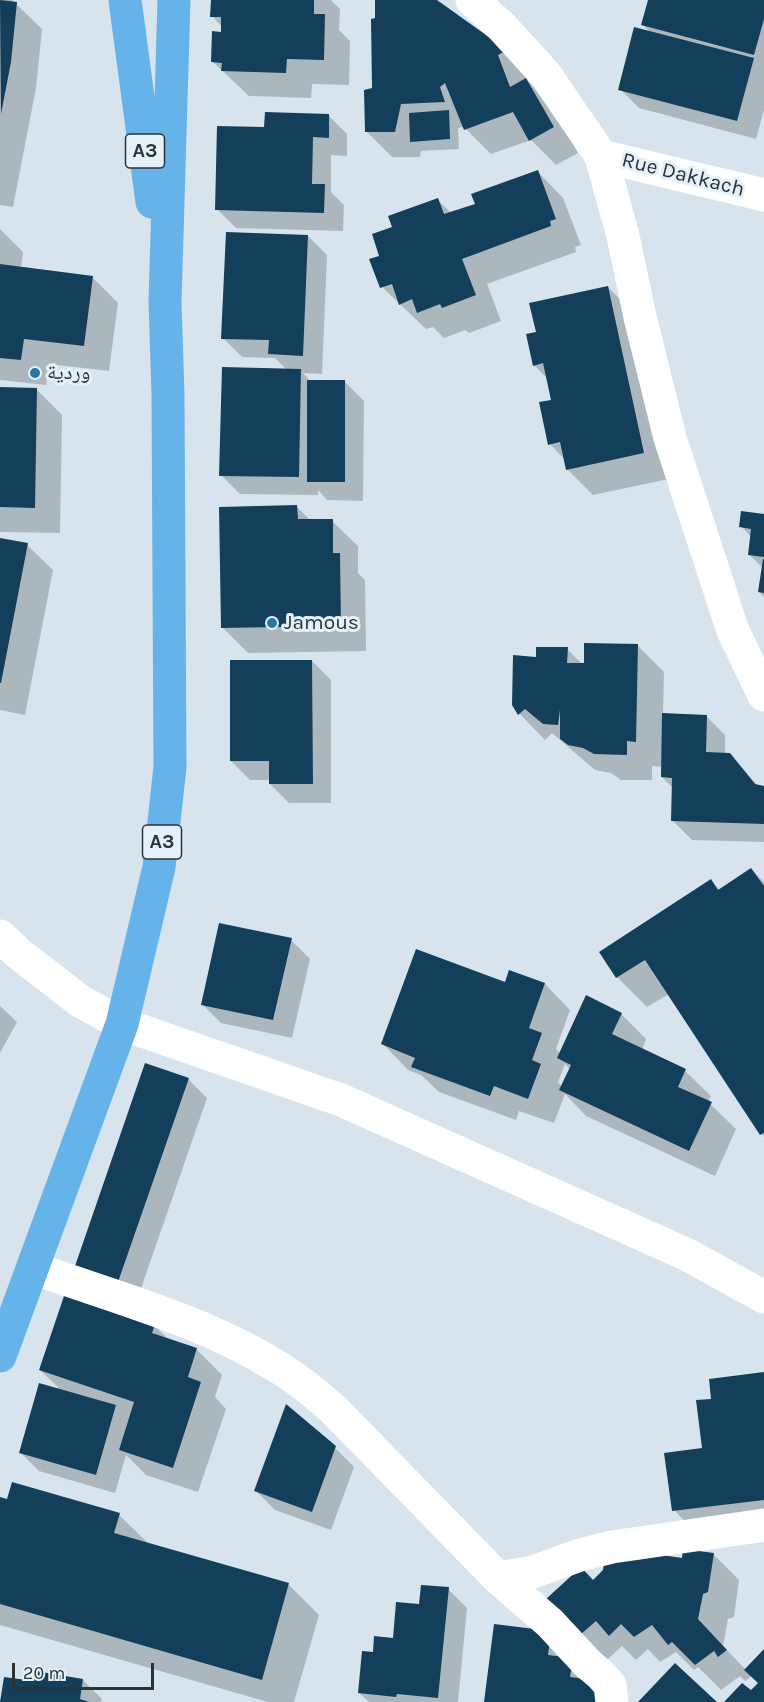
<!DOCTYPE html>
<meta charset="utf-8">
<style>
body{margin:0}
#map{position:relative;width:764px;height:1702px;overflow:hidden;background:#d8e4ed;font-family:Karla,sans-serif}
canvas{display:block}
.scale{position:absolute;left:12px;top:1663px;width:142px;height:27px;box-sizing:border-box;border:3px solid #2d3235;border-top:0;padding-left:8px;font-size:18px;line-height:21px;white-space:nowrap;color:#2d3235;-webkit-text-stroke:4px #e5f1fa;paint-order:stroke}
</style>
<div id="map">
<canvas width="764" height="1702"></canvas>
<div class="scale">20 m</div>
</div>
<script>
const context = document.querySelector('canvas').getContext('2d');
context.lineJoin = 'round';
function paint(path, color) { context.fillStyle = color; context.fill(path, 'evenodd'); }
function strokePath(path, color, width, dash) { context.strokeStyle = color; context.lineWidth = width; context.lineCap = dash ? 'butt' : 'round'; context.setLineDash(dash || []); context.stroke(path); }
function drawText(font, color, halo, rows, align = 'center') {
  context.font = font + ' Karla,"Noto Naskh Arabic",sans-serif'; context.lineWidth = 6; context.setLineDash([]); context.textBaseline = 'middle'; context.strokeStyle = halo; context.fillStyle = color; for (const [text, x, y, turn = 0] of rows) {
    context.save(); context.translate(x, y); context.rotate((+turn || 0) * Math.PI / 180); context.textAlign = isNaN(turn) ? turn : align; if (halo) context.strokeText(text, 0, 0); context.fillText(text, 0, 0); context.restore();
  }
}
paint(new Path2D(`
 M0,0H12L42,29L36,88L13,207L0,205Z
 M212,0H331L340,9L339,30L350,41L349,85L312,84L311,98L249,96L213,62L222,27L212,16Z
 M376,0L506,51L532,76L525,79L552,105L578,153L556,165L531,140L491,154L464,127L458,128L459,149L421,151L420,157H392L366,131L374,90Z
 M649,0H764V110L756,139L639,108L620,89L651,33L643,25Z
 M328,115L347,134V156L331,155V192L344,205L343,231L236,228L217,209L266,129Z
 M538,172L563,198L581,245L575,247L576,252L487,284L501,321L469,333L465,330L444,338L433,327L426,329L382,287L381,257L393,228L437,199L451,213L477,204Z
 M0,229L23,252L21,268L92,277L118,303L109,371L49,364L46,385L0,380Z
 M308,236L327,255L322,374L303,373L311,382H345L364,401L363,501L327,500L318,490V495L240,494L221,475L287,370L275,358L242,357L223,338Z
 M608,287L633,313L669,479L593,495L567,469L565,460L550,444L552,401L548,379L534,365L538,333Z
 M0,389H36L62,415L60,533L0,532Z
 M297,507L311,521H332L358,546V573L365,580L366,651L248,653L223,628Z
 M764,516V597L759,592L763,568L749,554L752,538L741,526Z
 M0,540L27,545L53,570L25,715L0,710Z
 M638,646L664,672L663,715L706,716L725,735V754H730L759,787L764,788V842L692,840L673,821V788L662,777L663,767L652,766V780H621L611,773L595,770L552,733L545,740L520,714L514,704L537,659L567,649L583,665Z
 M312,661L331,680V803H289L270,784V780H250L231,761Z
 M751,869L764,882V1137L669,994L647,1007L617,977L601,952L711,881L720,890Z
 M291,940L310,959L292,1038L221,1023L202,1004Z
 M510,972L545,984L570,1010L556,1049L560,1053L621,1014L646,1039L642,1050L685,1071L711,1096L708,1102L736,1129L715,1176L586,1116L565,1094L554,1123L519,1111L516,1120L439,1092L421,1075L408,1070L383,1044L505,983ZM565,1064L570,1069L562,1087L558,1082Z
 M0,1006L17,1022L0,1053Z
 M188,1079L207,1098L137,1300L95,1285Z
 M154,1325L170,1341L196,1349L222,1375L215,1397L226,1409L198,1492L146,1475L126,1455L115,1493L39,1471L20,1452L62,1391L40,1370Z
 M764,1374V1528L699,1536L674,1510L703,1449L713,1400Z
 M335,1448L354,1467L331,1530L275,1510L256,1491Z
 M0,1499L119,1515L149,1544L289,1585L319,1615L294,1702H268L0,1625Z
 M713,1554L739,1580L734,1617L728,1619L723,1646L746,1670L764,1651V1702H727L751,1692L759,1684L752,1676L745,1681L740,1676L721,1690L698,1667L694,1670L676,1652L660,1662L648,1649L636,1660L622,1646L607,1660L581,1634L593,1581Z
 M448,1589L467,1608L458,1702H369L359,1693L374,1653L394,1640L420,1606Z
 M550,1633L622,1702H485Z
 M83,1680L102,1699L101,1702H0L35,1683Z`), '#0003');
paint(new Path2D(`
 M0,0L17,2L11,62L1,114Z
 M211,0H314V14H325L324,60L287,59L286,73L221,71L222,63L211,62L212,31L221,32V17H210Z
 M375,0H437L507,50L498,55L510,87L526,78L554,127L529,141L513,112L464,130L445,83L440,87L445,102L401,104L395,132H365L364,90L372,88L371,19L375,18Z
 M648,0H764V19L754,55L641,25Z
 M634,27L754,58L737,121L618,90Z
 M449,110L450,139L410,142L409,113Z
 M265,112L329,114V138L313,137L312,184H325L324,213L215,210L217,126L264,127Z
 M538,170L556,219L550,221L551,226L462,259L476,295L442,308L440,304L417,313L412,299L399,305L392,284L380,288L369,259L379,256L372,234L392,227L388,216L438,198L444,214L475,204L471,194Z
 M226,232L308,235L303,356L268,354L269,340L221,339Z
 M0,264L93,276L84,346L24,339L21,360L0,358Z
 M608,286L644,453L566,470L560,442L548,445L539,402L551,400L543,363L533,366L526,334L536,332L529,303Z
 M222,367L301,369L299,477L219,476Z
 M307,380H345V482H307Z
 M0,387L37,388L35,508L0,507Z
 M297,505L298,519H333V553H340L341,626L221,628L219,507Z
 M741,511L764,514V557L748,555L751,529L739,527Z
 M0,538L28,543L1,683H0Z
 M763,559H764V593L758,592Z
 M584,643L638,644L636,742L627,741V755L594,754L583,748L568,745L560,739V710L558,725L543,724L525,709L518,715L512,705L513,655L536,657V647H568L567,663H584Z
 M230,660H312L313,784H269V761H230Z
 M662,713L707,715L706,752L730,753L755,784L764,786V824L671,821L672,778L661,777Z
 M751,868L764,886V1133L760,1135L645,960L616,978L599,952L711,879L718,890Z
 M219,923L292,938L273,1020L201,1005Z
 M416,949L505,982L509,970L545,983L529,1028L542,1033L532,1060L541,1064L528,1099L494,1086L490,1096L411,1067L415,1058L381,1044Z
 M586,995L622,1013L612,1034L686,1069L678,1087L712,1102L689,1151L559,1090L571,1065L557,1058Z
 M145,1063L189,1078L118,1282L75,1266Z
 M65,1293L155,1324L152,1333L197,1348L188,1377L201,1382L173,1468L119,1450L134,1402L39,1370Z
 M764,1372V1500L672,1511L664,1453L702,1448L696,1400L711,1399L709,1379Z
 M39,1383L116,1405L96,1475L19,1453Z
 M286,1404L336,1446L312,1512L254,1491Z
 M12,1482L120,1513L114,1533L289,1583L262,1680L0,1604V1497L7,1499Z
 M683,1549L714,1553L708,1592L703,1594L698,1619L727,1650L718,1657L714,1651L695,1665L672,1642L668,1645L652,1625L634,1637L621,1624L609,1636L596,1621L580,1635L546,1599L581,1567L593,1580L603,1570L605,1556L634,1551L682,1558Z
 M421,1585L449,1587L438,1698L397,1694L396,1697L358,1693L362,1651L373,1652L374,1636L393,1638L396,1602L419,1604Z
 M494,1624L551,1631L548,1655L573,1658L570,1677L603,1681L600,1702H484Z
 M764,1649V1702H724L742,1683L751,1690L758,1683L744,1670Z
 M675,1663L717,1702H638Z
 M36,1671L83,1679L80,1699L89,1702H0L4,1677L34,1681Z`), '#133f5b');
strokePath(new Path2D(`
 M472,0L502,27L545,74L601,156L623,236L640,317L670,438L733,631L764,695
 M601,156L764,195
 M0,936L18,953L80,1001L122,1024L341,1100L688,1255L764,1297
 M33,1268C114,1297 202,1320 276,1366C297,1378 316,1394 334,1410L498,1578L550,1623L588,1664L601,1675L610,1685L612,1702
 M498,1578L533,1572L580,1555L612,1547L764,1525`), '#fff', 33);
strokePath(new Path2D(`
 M125,0L152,202
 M0,1356L122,1024L159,867L170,767L168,395L165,302L174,0`), '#65b3e8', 33);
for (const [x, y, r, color] of [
 [35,373,6,"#2677a8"],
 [272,623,6,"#2677a8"]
]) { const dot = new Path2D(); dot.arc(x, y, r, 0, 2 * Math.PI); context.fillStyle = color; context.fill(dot); strokePath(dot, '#e5f1fa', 2); }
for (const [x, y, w] of [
 [145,151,39],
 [162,842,39]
]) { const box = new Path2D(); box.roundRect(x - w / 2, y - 17, w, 34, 4.5); context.fillStyle = '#e5f1fa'; context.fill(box); strokePath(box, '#2d3235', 1.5); }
drawText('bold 20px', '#2d3235', null, [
 ["A3",145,151],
 ["A3",162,842]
]);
drawText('21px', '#2d3235', '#e5f1fa', [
 ["Rue Dakkach",683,175,14]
]);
drawText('21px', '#2d3235', '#e5f1fa', [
 ["وردية",47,373],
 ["Jamous",284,623]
], 'left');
</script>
